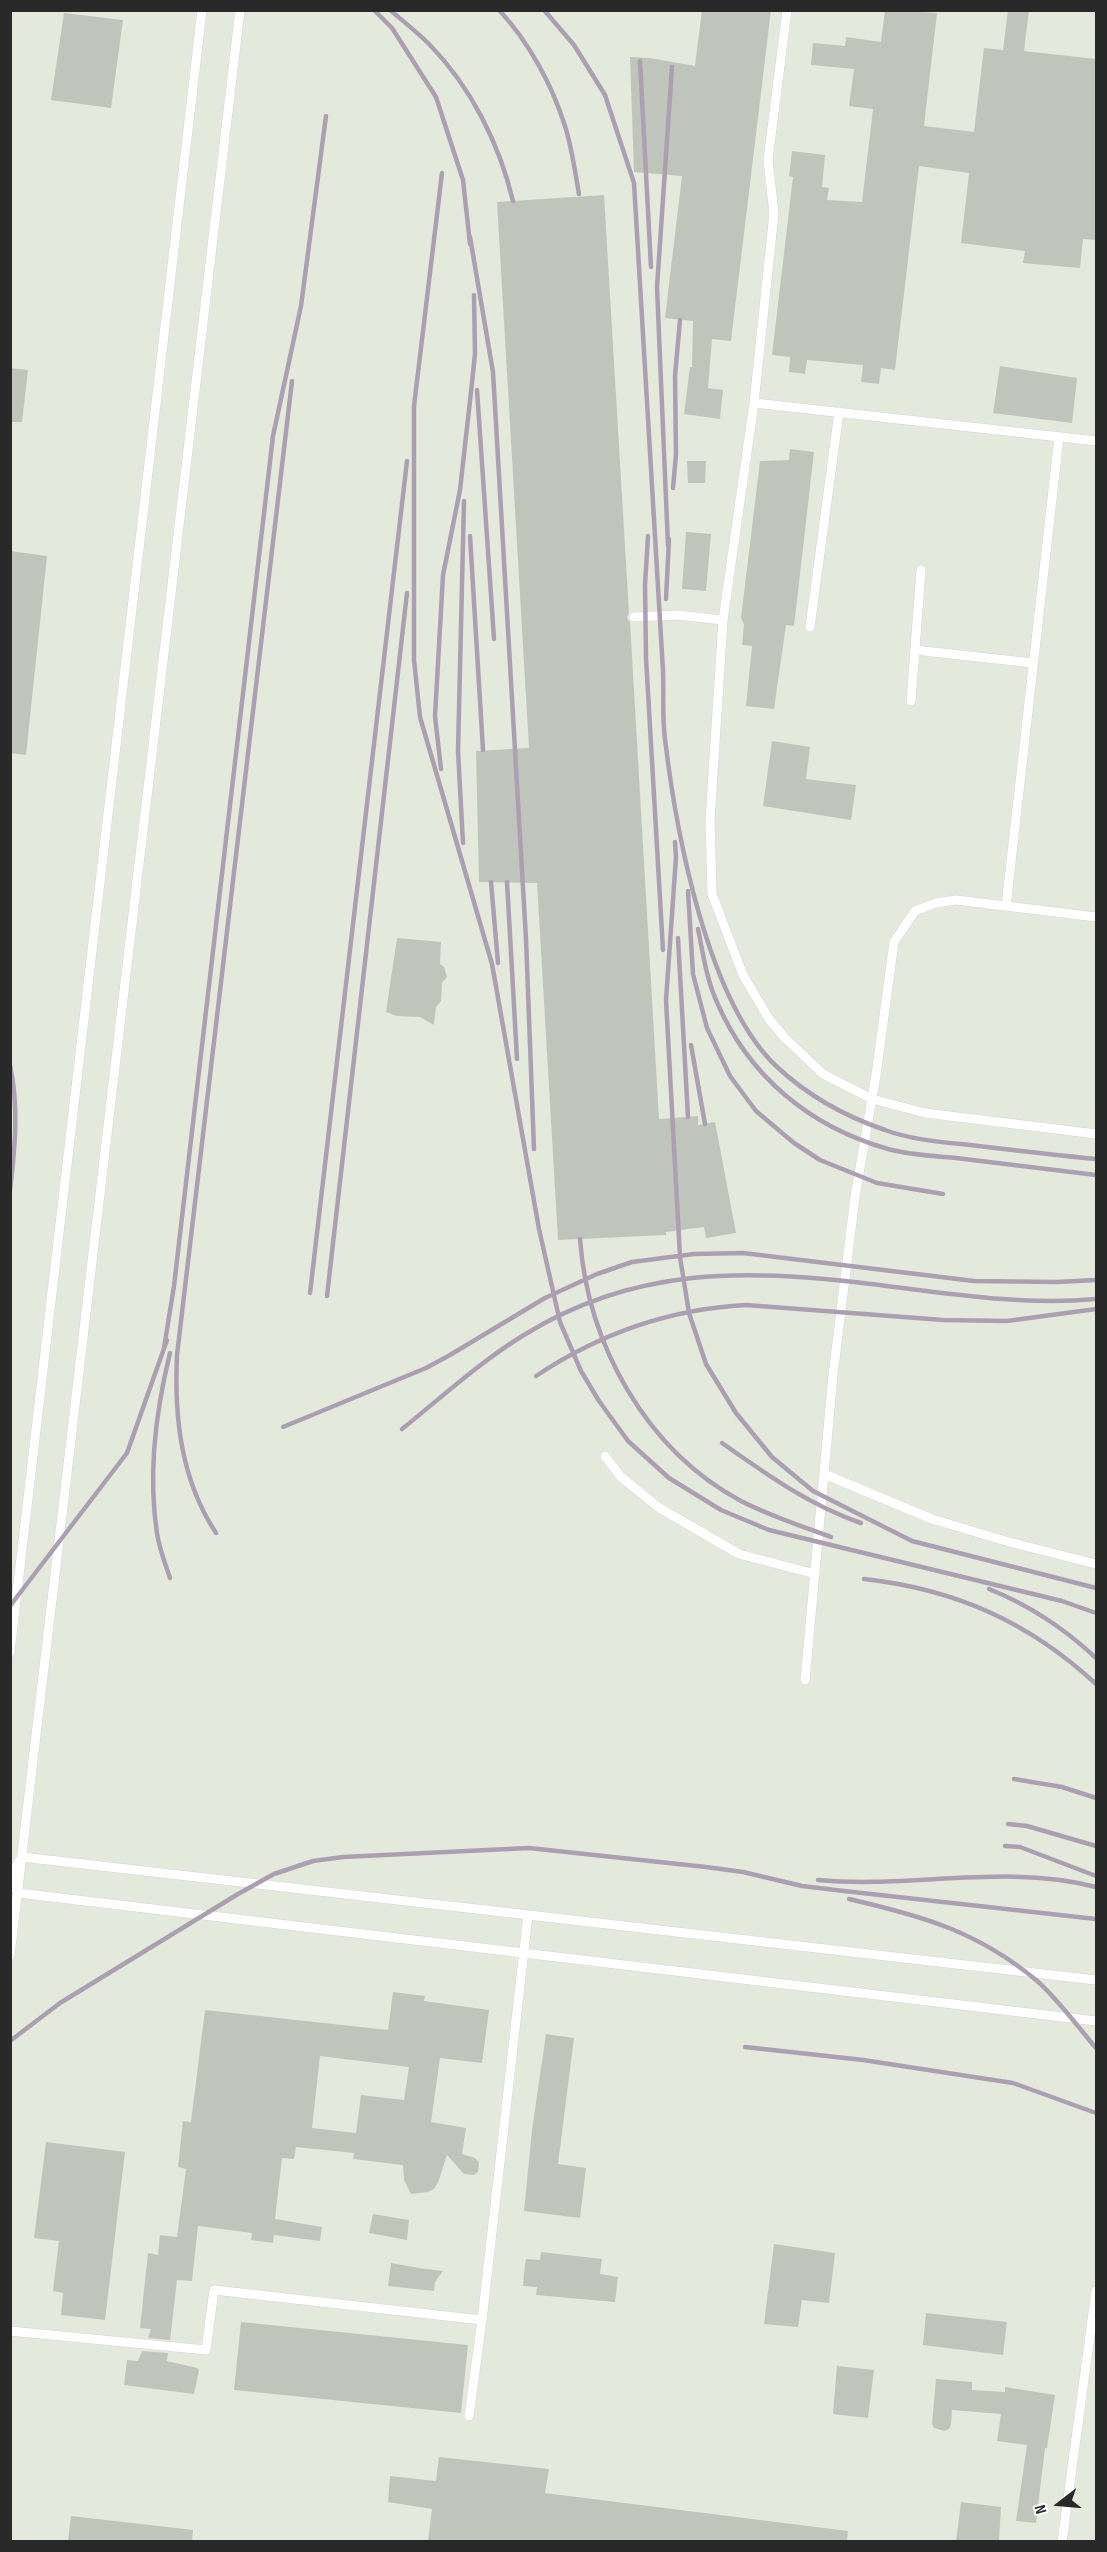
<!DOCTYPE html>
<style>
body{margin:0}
#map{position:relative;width:1107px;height:2552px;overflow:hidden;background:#e4eadb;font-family:"Sofia Sans Condensed",sans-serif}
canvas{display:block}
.frame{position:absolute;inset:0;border:12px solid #292929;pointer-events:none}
.north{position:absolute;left:1029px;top:2474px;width:60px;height:60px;-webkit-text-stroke:4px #fff;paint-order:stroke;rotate:254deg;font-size:16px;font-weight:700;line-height:24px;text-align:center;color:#292929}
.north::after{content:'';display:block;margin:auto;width:21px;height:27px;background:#292929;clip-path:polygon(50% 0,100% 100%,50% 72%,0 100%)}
</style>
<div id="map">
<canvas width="1107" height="2552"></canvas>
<div class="frame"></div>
<div class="north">N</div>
</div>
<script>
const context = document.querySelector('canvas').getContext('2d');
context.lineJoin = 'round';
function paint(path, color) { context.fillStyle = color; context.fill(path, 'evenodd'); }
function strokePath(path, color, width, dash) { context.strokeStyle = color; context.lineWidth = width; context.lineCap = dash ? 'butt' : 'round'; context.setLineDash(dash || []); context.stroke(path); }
paint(new Path2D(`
 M702,10H771L731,341L712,339L708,388L723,390L720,419L684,414L690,367H692L693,321L665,318L682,176L634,172L630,57L650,58L695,66Z
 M885,10L937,13L924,126L974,132L984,48L1003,50L1008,10H1029L1024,51L1096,59V240L1083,239L1080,268L1023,263L1025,251L961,243L969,173L919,166L895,370L881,368L879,384L861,382L863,365L807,360L805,374L789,372L790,357L772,355L793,177L789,176L792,151L825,155L822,187L829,188L827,200L862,202L873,109L849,106L854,69L811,65L813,43L845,46L846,37L881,42Z
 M64,13L123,20L111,108L51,100Z
 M604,195L629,613L627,618L630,622L659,1119L698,1116V1125L715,1122L736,1233L706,1238L704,1227L666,1232V1235L558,1240L537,883L479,882L476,751L529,748L497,202Z
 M1000,366L1077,378L1072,423L993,413Z
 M10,368L28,370L22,422H10Z
 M790,449L814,452L794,626L786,625L774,709L746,706L752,646L742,645L744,625L741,618L760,461L789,460Z
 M687,461H706L705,483H688Z
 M686,532L711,534L706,591L682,589Z
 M10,551L47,556L26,755L10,753Z
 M772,741L810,747L806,779L856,785L851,820L763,806Z
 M397,938L441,942L440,964L444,967L447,977L442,983L441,1001L436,1007L434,1025L420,1017L397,1016L386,1012Z
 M393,1992L425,1996L424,2001L489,2010L482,2063L440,2058L431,2122L466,2128L462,2154L475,2158L479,2162L478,2172L474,2175L464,2174L447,2155L438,2183L434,2189L428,2192L411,2194L404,2180L403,2165L353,2159L354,2153L296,2147L294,2159L282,2158L275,2219L322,2227L320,2241L274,2235L273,2243L251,2240L252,2233L198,2226L192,2281L177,2280L170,2340L148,2338L151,2329L140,2328L148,2253L158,2255L160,2235L177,2237L186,2169L178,2167L181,2139L183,2121L191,2122L205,2010L388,2030ZM320,2056L409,2067L404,2100L361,2095L356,2133L312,2128Z
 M546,2034L574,2038L558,2164L586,2168L580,2218L524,2211L532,2130Z
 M46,2142L125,2152L105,2320L61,2315L63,2293L53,2291L59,2241L34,2238Z
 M373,2214L409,2220L407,2240L369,2233Z
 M774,2244L835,2253L829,2303L802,2300L798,2327L764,2324Z
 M541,2252L602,2259L600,2274L618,2277L615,2302L536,2295L537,2287L523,2286L524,2273L526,2259L540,2260Z
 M391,2263L419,2268L443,2271L435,2282L434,2291L388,2286Z
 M926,2313L1007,2322L1003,2355L923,2345Z
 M241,2322L468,2345L461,2413L234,2390Z
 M142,2351L168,2353L167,2361L197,2368L199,2370L194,2394L124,2385L127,2360L138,2361Z
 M837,2366L874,2370L868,2418L833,2414Z
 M936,2379L972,2382V2390L1005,2392V2387L1055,2395L1047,2448H1045L1036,2523L1016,2521L1027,2445L997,2441L1001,2414L952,2410L951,2425L949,2429L944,2431L934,2428L932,2424Z
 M439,2457L549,2469L545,2493L848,2531L847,2541H428L432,2509L388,2502L390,2476L436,2481Z
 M961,2502L1001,2507L999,2541H956Z
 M71,2516L193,2530L192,2541H68Z`), '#bfc5bb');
const service = new Path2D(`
 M787,10L768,160L774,213L754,403L723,620L710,820L712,894L743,975L769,1019L785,1038L823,1074L872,1099L925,1113L1096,1134
 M754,403L1096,441
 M634,617L677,615L723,620
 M810,627L839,412
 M915,650L1033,663
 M911,701L921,570
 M1006,906L1059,437
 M605,1456L620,1476L658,1507L739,1554L815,1574
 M824,1474L932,1519L1009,1542L1096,1564
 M10,1652L202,10
 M805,1680L833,1375L855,1197L876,1075L894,942L915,911L936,903L956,900L1096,917
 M10,1875L22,1857L1096,1980
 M10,1879L18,1893L1096,2021
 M10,1955L240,10
 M10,2331L206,2350L214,2290L482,2320L528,1915
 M469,2416L482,2320
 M1062,2542L1096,2291`);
strokePath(service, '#dbd1e1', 10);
strokePath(service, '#fff', 9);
strokePath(new Path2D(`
 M374,10L392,28L436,97L463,180L470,244
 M390,10C403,21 417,32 429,44C471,87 499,143 513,201
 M499,10C529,42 552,85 565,126C572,148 575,172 579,194
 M544,10L574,45L605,95L634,183L663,671C664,693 662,717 665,739C676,832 707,1000 776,1066C808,1096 844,1116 885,1130C912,1140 941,1142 970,1145C1012,1150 1054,1155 1096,1159
 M640,61L651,267
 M442,173L414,406V660L420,717L492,964L539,1229L560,1322L581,1371L599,1401L628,1441L669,1478L721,1510L769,1530L1062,1601L1096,1613
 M470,237L493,372L526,939L534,1149
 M477,390L494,639
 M673,488L676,454L675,376L680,320
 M470,536L483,750
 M648,536L645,585L646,658L663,950
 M668,546L657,287L672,67
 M666,599L669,539
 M441,769L435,716L443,575L460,490L471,392L475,354L474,295
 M675,842L676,857L666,1000L680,1257L689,1313L706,1364L736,1413L772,1457L813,1491L912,1541L1096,1588
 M463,843L458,751L464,501
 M491,882L498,963
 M507,882L517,1059
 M688,891L693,974L707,1028L730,1076L756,1111L794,1143L820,1160L877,1183L943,1194
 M698,929C703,953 706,977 716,1000C748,1076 810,1127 888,1149C910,1155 934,1156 956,1158C1003,1164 1050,1169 1096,1175
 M678,938L688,1117
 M691,1045L705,1124
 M10,1065C19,1107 15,1148 10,1190
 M580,1239C588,1345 646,1450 741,1501C770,1516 801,1526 831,1537
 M310,1293L407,461
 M327,1296L407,593
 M164,1348L174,1286L273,436L301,306L326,116
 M536,1376C599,1334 670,1309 746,1305L943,1320L1007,1321L1096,1309
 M283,1427L426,1368L450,1355L545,1298L597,1274L632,1262L694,1254L743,1253L974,1281L1057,1282L1096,1280
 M402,1429C442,1397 481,1361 524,1335C633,1267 747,1268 871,1284C946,1293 1021,1306 1096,1299
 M722,1443C766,1474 809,1505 861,1523
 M216,1533C181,1480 174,1417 177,1355L292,381
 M170,1578C165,1563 159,1548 157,1533C148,1475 156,1410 170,1353
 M864,1579C955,1589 1029,1622 1096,1684
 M989,1589C1029,1605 1065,1629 1096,1658
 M10,1606L127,1453L167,1340
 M1014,1779L1062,1787L1096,1798
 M1008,1824L1027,1826L1096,1846
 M1005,1846L1020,1847L1096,1876
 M818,1880C911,1889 1005,1863 1096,1887
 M849,1899C922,1916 977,1931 1036,1980C1058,1999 1077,2026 1096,2048
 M10,2041L60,2003L238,1894L274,1874L313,1861L343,1857L529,1848L706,1867L743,1872L802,1886L844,1891L1096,1919
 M745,2047L863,2060L1013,2083L1096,2113`), '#ac9fb2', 4.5);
</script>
